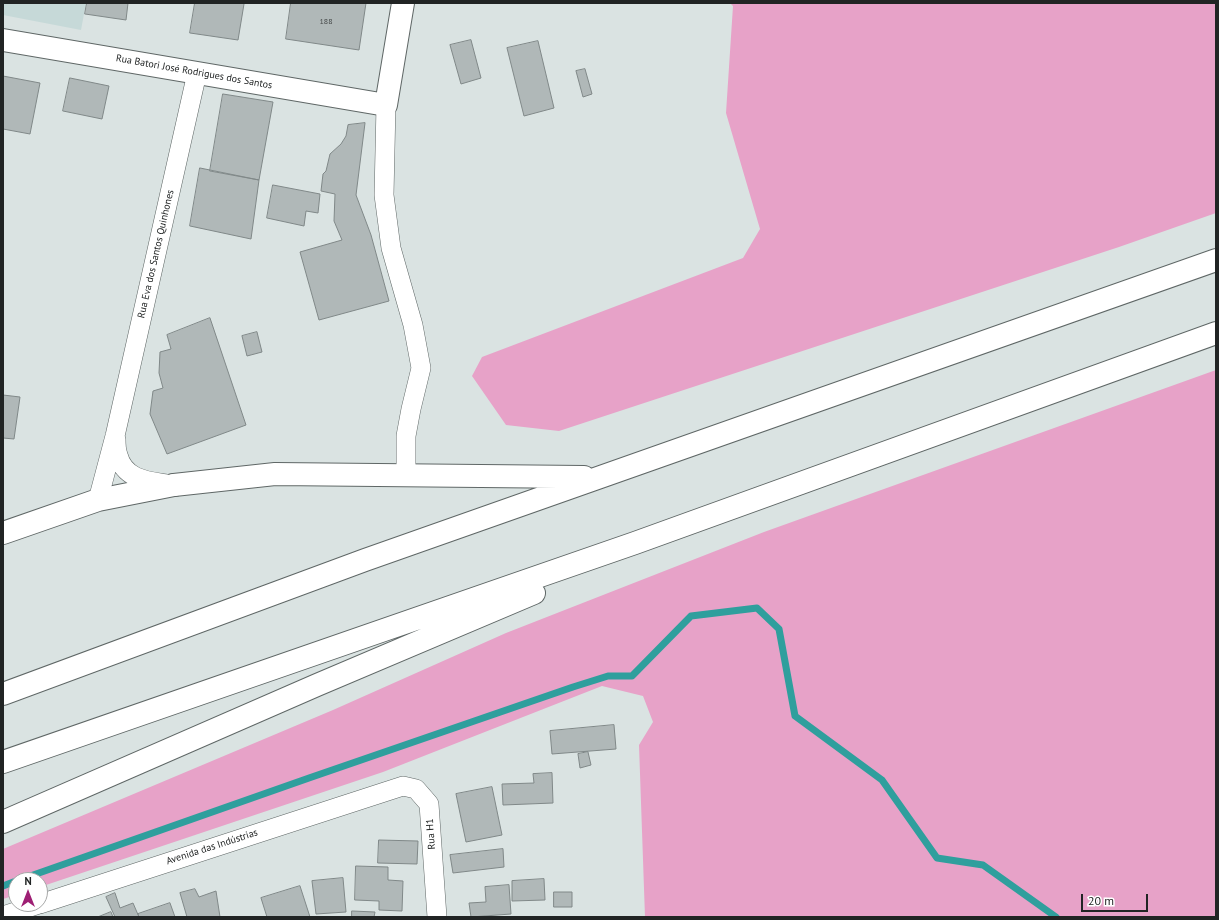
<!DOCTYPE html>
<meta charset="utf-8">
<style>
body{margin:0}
#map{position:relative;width:1219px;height:920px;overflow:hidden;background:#dae3e2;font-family:"PT Sans",sans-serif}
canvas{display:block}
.frame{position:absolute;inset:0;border:4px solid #212424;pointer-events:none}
.north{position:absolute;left:8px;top:872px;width:40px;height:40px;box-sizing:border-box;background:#fff;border:1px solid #a6a7a7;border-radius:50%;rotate:0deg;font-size:11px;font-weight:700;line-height:16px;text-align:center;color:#212424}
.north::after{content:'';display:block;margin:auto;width:14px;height:18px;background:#9e1f74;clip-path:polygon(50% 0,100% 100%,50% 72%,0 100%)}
.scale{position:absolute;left:1081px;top:894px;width:67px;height:18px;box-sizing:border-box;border:2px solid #212424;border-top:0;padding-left:5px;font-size:12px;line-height:14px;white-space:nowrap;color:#212424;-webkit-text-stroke:3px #fff;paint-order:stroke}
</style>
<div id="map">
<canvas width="1219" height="920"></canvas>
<div class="frame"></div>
<div class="north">N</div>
<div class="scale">20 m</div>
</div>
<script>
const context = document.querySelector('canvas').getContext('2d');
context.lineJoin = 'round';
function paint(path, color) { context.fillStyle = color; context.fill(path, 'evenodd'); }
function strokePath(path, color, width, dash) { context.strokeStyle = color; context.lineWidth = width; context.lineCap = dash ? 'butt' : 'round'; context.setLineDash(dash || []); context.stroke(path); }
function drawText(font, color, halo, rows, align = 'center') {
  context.font = font + ' "PT Sans",sans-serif'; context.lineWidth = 4; context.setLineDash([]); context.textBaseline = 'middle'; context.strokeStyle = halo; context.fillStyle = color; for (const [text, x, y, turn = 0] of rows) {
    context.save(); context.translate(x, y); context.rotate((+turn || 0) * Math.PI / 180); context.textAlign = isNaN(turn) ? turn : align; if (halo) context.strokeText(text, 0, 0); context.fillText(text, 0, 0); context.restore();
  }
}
paint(new Path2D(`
 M3,3H86L81,30L3,15Z`), '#c6d9d8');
paint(new Path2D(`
 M730,3H1216V213L1119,247L559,431L506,425L472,376L482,357L743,258L760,229L726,113L733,6Z
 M1216,370V917H645L639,745L653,722L643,696L602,686L383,772L40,887V880H16V895L3,899V849L333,710L506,633L764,532Z`), '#e7a2c8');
strokePath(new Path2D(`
 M19,880L309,778L573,687L608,676H632L691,616L757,608L779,629L795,716L882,780L937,858L983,865L1056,917
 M3,886L16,881`), '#2f9f9d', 7);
const building = new Path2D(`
 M87,3H128L126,20L85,14Z
 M195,3H245L244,4L238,40L190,33Z
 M291,3H366L359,50L286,39Z
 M471,40L481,78L461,84L450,45Z
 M538,41L554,108L524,116L507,48Z
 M585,69L592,94L583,97L576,71Z
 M3,76L40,83L30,134L3,129Z
 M70,78L109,86L102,119L63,111Z
 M223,94L273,102L259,180L210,171Z
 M365,123L356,195L371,235L389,301L319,320L300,252L342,240L334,221L335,194L321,191L323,174L326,171L330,154L341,144L346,136L348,125Z
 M200,168L259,180L251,239L190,226Z
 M273,185L320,194L318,213L306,211L304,226L267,218Z
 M210,318L246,425L167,454L150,414L153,391L163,388L159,373L160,352L171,349L167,335Z
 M257,332L262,352L247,356L242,336Z
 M3,395L20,397L14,439L3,438Z
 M614,725L616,749L552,754L550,731Z
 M588,752L591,765L580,768L578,754Z
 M552,773L553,803L503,805L502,784L534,783L533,774Z
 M492,787L502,835L466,842L456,794Z
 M379,840L418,841L417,864L378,863Z
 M503,849L504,867L453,873L450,855Z
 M356,866L388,867V880L403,881L402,911L379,910V901L355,900Z
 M343,878L346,912L316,914L312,881Z
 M544,879L545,900L512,901V881Z
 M509,885L511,914L471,917L469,903L486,902L485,887Z
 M300,886L310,917H267L261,898Z
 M195,889L199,897L216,891L220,917H187L180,893Z
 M554,892H572V907H554Z
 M115,893L120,908L133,903L139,917H115L106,897Z
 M170,903L175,917H139L138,914Z
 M352,911L375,912L374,917H352Z
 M111,912L113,917H98Z`);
paint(building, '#b0b8b8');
strokePath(building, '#808888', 1);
const street = new Path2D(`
 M386,105L384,195L391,248L413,325L421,368L411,409L406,436V474
 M116,439C116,445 116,450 118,455C124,479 147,481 166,484
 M98,500L115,436L197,73
 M40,904L403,786L416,789L429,804L437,917
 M3,916L39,904`);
const secondary = new Path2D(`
 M3,40L386,105L403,3`);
const primary = new Path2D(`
 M3,533L98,500L174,485`);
const highway = new Path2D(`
 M174,485L275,474L584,477
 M3,694L365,560L1216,260
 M3,762L635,543L1216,333
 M3,822L317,685L534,593`);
strokePath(street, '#5f6766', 20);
strokePath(secondary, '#5f6766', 24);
strokePath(primary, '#5f6766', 24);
strokePath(highway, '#5f6766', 24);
strokePath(street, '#fff', 19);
strokePath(secondary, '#fff', 22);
strokePath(primary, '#fff', 22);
strokePath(highway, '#fff', 22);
drawText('8px', '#454949', null, [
 ["188",326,22]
]);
drawText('10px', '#212424', '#fff', [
 ["Rua Batori José Rodrigues dos Santos",194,72,10],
 ["Rua Eva dos Santos Quinhones",156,254,-77],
 ["Rua H1",431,834,-94],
 ["Avenida das Indústrias",212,847,-18]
]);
</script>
